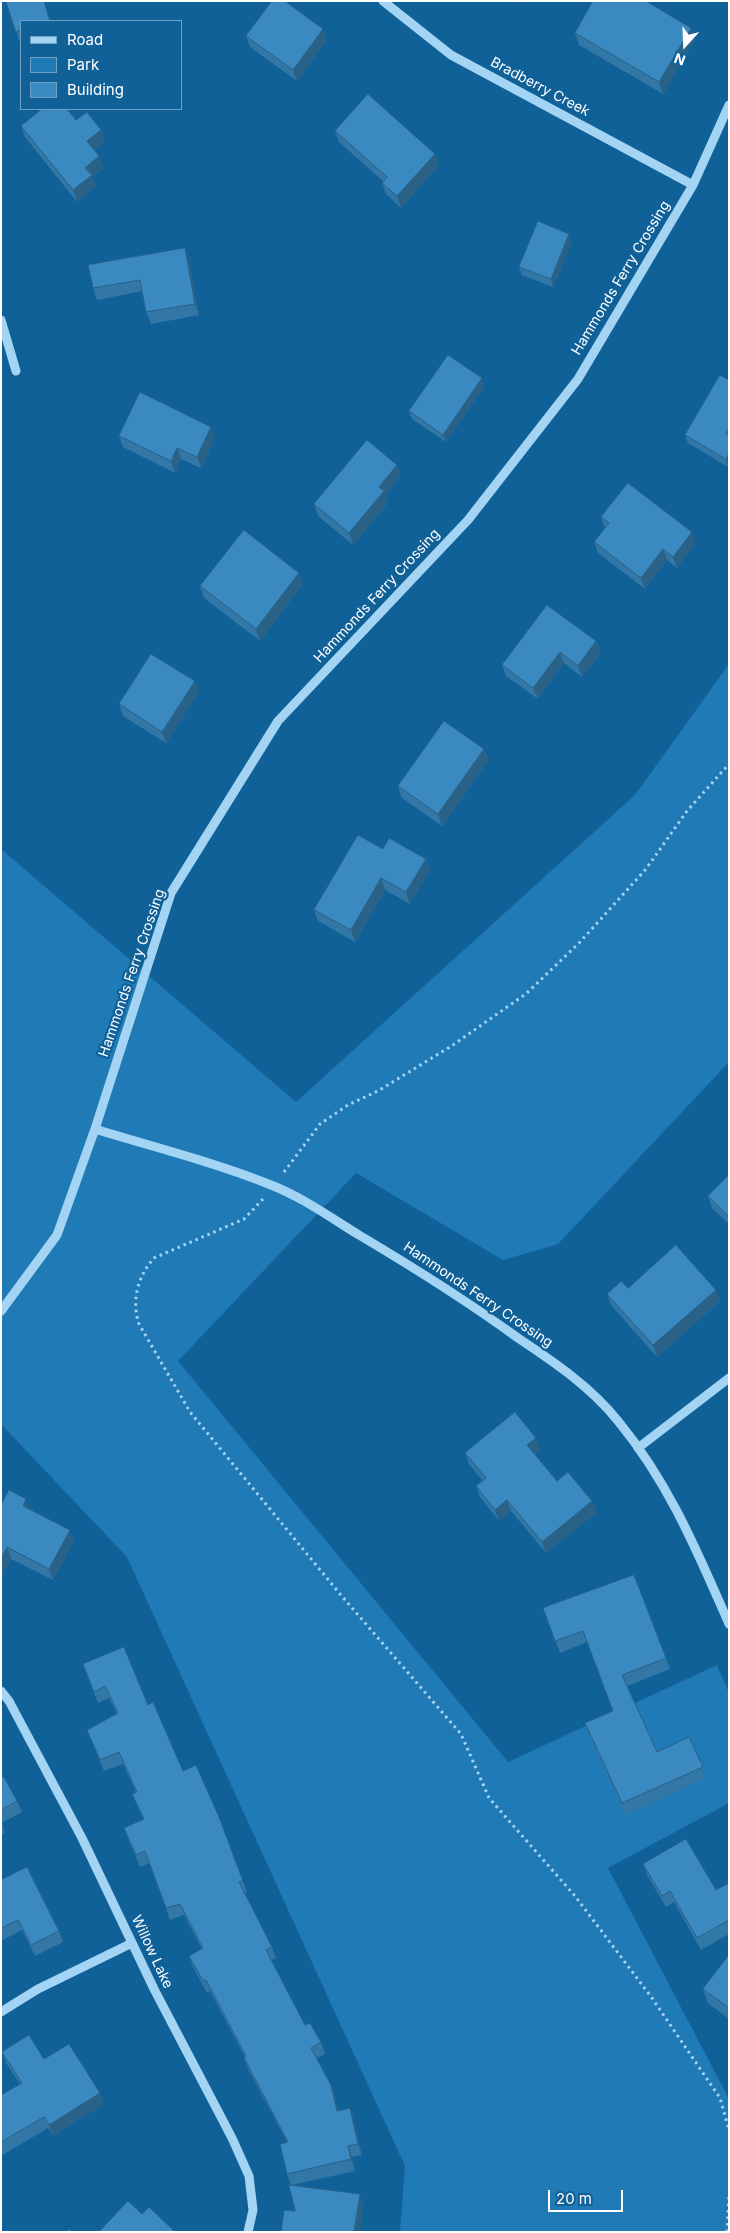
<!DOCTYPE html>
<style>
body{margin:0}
#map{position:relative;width:730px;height:2233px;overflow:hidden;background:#116199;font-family:Inter,sans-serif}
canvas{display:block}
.frame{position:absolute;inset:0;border:2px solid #fff;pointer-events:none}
.legend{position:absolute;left:20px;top:20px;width:162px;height:90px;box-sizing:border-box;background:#116199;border:1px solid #70a0c2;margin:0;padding:6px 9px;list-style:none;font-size:15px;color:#fff}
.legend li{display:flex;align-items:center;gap:10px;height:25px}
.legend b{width:25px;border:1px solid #70a0c2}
.north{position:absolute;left:660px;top:20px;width:50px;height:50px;-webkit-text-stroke:4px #116199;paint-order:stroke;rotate:200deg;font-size:14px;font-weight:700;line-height:20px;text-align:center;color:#fff}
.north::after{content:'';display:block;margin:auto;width:18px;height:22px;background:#fff;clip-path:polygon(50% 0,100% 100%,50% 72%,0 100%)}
.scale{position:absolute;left:548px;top:2190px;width:75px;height:22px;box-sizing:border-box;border:2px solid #fff;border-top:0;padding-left:6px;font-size:15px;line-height:18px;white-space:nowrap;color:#fff;-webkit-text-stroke:4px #116199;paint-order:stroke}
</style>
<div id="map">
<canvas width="730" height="2233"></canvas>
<div class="frame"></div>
<ul class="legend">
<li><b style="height:6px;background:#a3d4f4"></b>Road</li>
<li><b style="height:14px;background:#207ab6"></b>Park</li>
<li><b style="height:14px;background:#3a8ac1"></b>Building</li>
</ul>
<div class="north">N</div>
<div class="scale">20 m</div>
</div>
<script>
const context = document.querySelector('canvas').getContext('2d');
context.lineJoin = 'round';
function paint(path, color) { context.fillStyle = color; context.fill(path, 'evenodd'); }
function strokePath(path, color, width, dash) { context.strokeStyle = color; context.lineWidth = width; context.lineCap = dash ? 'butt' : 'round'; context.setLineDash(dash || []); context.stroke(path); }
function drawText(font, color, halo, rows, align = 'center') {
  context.font = font + ' Inter,sans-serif'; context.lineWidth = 4.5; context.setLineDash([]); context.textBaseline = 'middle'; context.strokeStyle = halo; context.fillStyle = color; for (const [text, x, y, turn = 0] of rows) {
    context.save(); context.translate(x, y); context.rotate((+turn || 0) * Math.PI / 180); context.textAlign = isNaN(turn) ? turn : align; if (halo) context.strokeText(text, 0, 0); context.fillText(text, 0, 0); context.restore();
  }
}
paint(new Path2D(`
 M729,664V1062L558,1244L503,1260L356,1173L178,1361L508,1762L717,1665L729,1693V1803L608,1868L729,2099V2232H400L405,2166L127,1557L1,1424V849L296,1102L635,795Z`), '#207ab6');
strokePath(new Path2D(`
 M284,1172L320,1124L348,1105L378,1091L453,1045L527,993L580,942L646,869L687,811L729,764
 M263,1199L244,1219L154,1258C138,1276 131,1300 139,1324L190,1412L340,1594L461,1734L489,1798L575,1896L652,1998L720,2098L729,2130
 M727,2232L729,2194`), '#a3d4f4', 3, [2.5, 4]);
strokePath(new Path2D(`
 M383,1L451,55L693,185
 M1,320L16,371
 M95,1129C153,1147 214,1162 271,1185C302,1197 331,1218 359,1235C413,1267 467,1301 518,1338C554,1362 591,1387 618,1421C669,1483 697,1551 729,1624
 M1,1311L57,1235L95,1129L171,893L278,721L468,520L578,379L693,185L729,105
 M638,1448L729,1378
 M1,1691L9,1701L82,1838L154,1989L232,2138L249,2176L253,2210L248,2232
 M1,2012L38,1989L132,1943`), '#a3d4f4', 9);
paint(new Path2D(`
 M6,1H44L50,21H21V43H20Z
 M691,28L695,39L663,94L579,45L575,33Z
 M246,36L327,40L297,81L250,47Z
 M76,120L101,130L105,141L94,150L99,156L104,168L92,177L96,187L77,202L25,137L21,126Z
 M335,131L439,165L401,208L386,194L382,183L383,181L339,142Z
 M572,242L553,287L522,275L519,267Z
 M185,248L189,259L199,315L151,324L146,312L142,291L97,300L93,288Z
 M729,380L728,467L688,443L685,435Z
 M485,386L446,442L412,419L409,411Z
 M119,436L215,438L201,468L181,459L175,473L123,447Z
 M397,465L401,476L385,496L388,503L353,545L318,516L314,504Z
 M601,517L696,543L677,568L667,560L645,589L598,553L594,542L605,528Z
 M303,584L260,641L204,598L200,586Z
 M596,641L601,653L582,677L564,663L538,699L506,676L502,665Z
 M199,692L166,743L123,716L119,704Z
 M484,749L489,760L442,826L402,798L398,786Z
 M383,849L426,859L430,870L410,904L385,890L355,942L318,921L314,910Z
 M729,1175V1224L712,1208L708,1196Z
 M628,1288L716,1290L720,1301L657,1357L611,1305L607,1294Z
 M540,1449L534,1454L557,1481L592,1501L597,1512L546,1553L511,1511L499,1521L480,1497L476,1486L482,1480L469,1464L465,1453Z
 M1,1505L30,1509L74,1541L53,1580L11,1559L1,1578Z
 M634,1575L670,1669L627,1686L657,1752L703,1767L707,1778L626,1815L589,1735L585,1723L613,1711L587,1642L560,1653L543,1608Z
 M87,1676L148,1705L183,1771L219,1817L247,1892L245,1893L272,1947L276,1958L271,1960L305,2025L321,2042L325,2054L317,2058L331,2085L335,2096L338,2111L350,2108L354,2120L362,2155L352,2157L355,2171L292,2185L364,2205L295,2211L291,2185L287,2174V2142L248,2069L244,2058L245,2057L210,1991L207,1993L193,1967L189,1956L202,1949L184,1915L170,1920L150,1863L140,1867L128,1839L124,1828L143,1819L132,1794L136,1792L123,1764L104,1771L87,1730L117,1714L109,1698L98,1703Z
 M1,1778L17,1801L22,1812L2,1823L5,1833L1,1835Z
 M643,1864L716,1890L729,1883V1934L701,1950L674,1902L666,1907L647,1875Z
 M1,1880L59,1931L63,1942L35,1956L22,1930L1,1941Z
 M729,1955V2019L708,2003L703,1989Z
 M2,2052L44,2059L100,2093L104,2104L53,2136L48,2128L1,2156V2095L20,2084L6,2063Z`), '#3277a6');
paint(new Path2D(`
 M524,1H528L525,5Z
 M691,28L695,39L663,94L659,82Z
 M323,29L327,40L297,81L293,70Z
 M101,130L105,141L91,152L87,141Z
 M435,154L439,165L401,208L397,196Z
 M99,156L104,168L92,177L96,187L77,202L73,190L85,168Z
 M569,234L572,242L553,287L551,279Z
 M185,248L189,259L199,315L195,304Z
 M482,378L485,386L446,442L443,435Z
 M211,427L215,438L201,468L197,457Z
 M177,448L181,459L175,473L171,461Z
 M729,454V466L728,467L726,459Z
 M397,465L401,476L385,496L388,503L353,545L349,533L379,487Z
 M692,532L696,543L677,568L673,557Z
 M663,549L667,560L645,589L641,578Z
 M299,573L303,584L260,641L256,629Z
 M596,641L601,653L582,677L578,666Z
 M560,652L564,663L538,699L533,688Z
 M195,681L199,692L166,743L162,732Z
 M484,749L489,760L442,826L438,814Z
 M426,859L430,870L410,904L406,892Z
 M381,878L385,890L355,942L351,930Z
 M716,1290L720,1301L657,1357L653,1345Z
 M536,1438L540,1449L531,1456L527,1445Z
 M26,1499L30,1510L23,1506Z
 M507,1500L511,1511L499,1521L495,1510Z
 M592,1501L597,1512L546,1553L542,1542Z
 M70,1530L74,1541L53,1580L49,1569Z
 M7,1547L11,1559L1,1578V1559Z
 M331,2085L335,2096L341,2123L337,2111Z
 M100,2093L104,2104L53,2136L49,2125Z
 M350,2108L354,2120L362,2155L358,2144Z
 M348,2146L352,2157L355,2171L351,2159Z
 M360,2194L364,2205L360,2232H354Z`), '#296187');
const building = new Path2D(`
 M6,1H44L50,21H21V30L16,32Z
 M272,1H285L323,29L293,70L246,36Z
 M593,1H646L691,28L659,82L575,33Z
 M368,94L435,154L397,196L382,183L387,177L335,131Z
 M42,109H67L76,120L87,112L101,130L87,141L99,156L85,168L92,175L73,190L21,126Z
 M538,221L569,234L551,279L519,267Z
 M185,248L195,304L146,312L140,280L93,288L88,265Z
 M448,355L482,378L443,435L409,411Z
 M720,375L729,380V429L726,434L729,435V454L726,459L685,435Z
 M140,392L211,427L197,457L177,448L171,461L119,436Z
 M367,440L397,465L379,487L384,491L349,533L314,504Z
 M628,483L692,532L673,557L663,549L641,578L594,542L609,523L601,517Z
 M244,530L299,573L256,629L200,586Z
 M547,605L596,641L578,666L560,652L533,688L502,665Z
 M151,654L195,681L162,732L119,704Z
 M444,721L484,749L438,814L398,786Z
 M358,835L383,849L389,838L426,859L406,892L381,878L351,930L314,910Z
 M729,1175V1217L708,1196Z
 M676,1245L716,1290L653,1345L607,1294L621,1281L628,1288Z
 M515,1412L536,1438L527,1445L557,1481L568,1472L592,1501L542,1542L507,1500L495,1510L476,1486L486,1478L465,1453Z
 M9,1490L26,1499L23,1506L70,1530L49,1569L7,1547L1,1559V1505Z
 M634,1575L666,1658L622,1675L657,1752L689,1737L703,1767L622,1803L585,1723L613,1711L583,1631L555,1641L543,1608Z
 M124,1647L148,1705L153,1702L183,1771L196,1765L219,1817L243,1881L239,1882L272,1947L266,1950L305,2025L310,2023L321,2042L311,2048L331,2085L337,2111L350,2108L358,2144L348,2146L351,2159L287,2174L280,2144L288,2142L244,2058L246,2056L206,1980L203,1981L189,1956L203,1948L180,1904L166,1908L145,1851L136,1855L124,1828L144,1819L132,1794L137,1792L119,1752L100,1760L87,1730L118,1713L105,1686L94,1692L83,1664Z
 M4,1777L17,1801L1,1810V1778Z
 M686,1839L716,1890L729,1883V1920L697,1938L670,1891L662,1896L643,1864Z
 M27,1867L59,1931L31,1945L18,1920L1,1928V1880Z
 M729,1955V2008L703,1989Z
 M29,2035L44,2059L69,2044L100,2093L49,2125L44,2117L1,2142V2095L22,2083L2,2052Z
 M289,2185L360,2194L354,2232H281L284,2210L295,2211Z
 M128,2201L142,2214L149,2207L174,2231L173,2232H99Z
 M70,2229L72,2232H66Z`);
paint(building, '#3a8ac1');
strokePath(building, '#296187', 1);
drawText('14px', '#fff', '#116199', [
 ["Bradberry Creek",540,87,28],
 ["Hammonds Ferry Crossing",621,278,-59],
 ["Hammonds Ferry Crossing",377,596,-47],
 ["Hammonds Ferry Crossing",132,973,-71],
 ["Hammonds Ferry Crossing",478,1295,34],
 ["Willow Lake",152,1952,65]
]);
</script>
